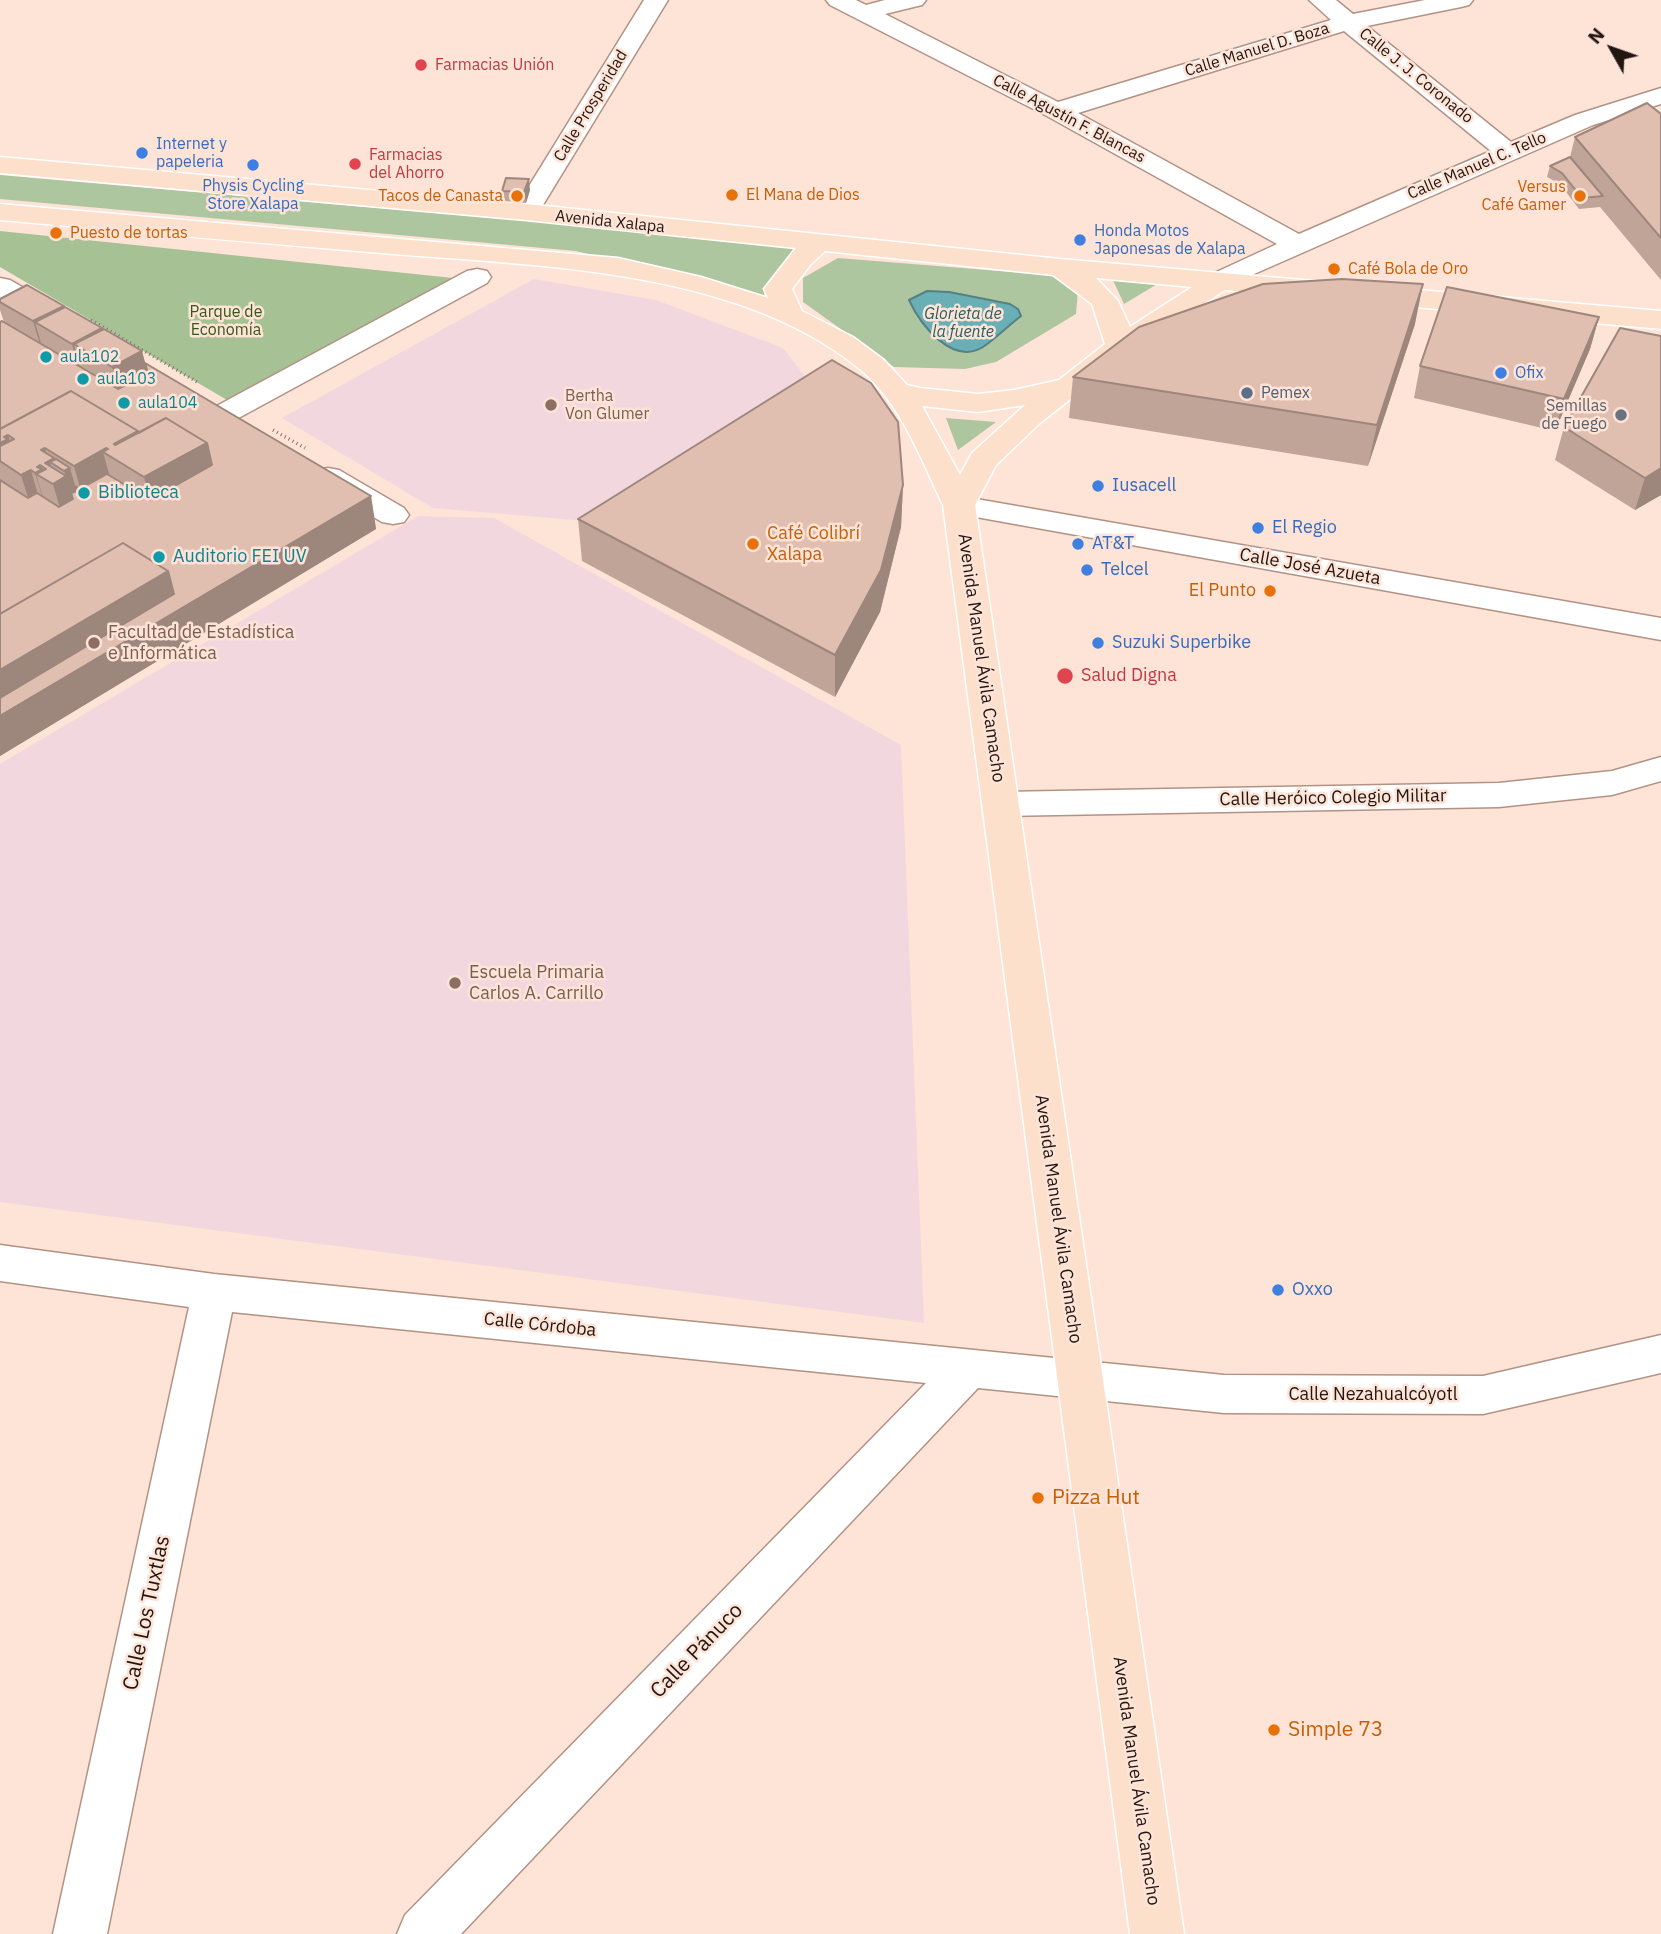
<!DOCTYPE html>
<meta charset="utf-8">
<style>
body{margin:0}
#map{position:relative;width:1661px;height:1934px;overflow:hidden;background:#fee3d7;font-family:"IBM Plex Sans",sans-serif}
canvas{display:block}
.north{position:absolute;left:1577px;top:14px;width:70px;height:70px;-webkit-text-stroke:5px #fee3d7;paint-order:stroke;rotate:310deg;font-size:19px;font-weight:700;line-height:28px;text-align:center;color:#221611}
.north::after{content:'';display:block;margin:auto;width:24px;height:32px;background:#221611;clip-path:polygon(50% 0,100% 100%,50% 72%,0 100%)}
</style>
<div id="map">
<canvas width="1661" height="1934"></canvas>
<div class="north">N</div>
</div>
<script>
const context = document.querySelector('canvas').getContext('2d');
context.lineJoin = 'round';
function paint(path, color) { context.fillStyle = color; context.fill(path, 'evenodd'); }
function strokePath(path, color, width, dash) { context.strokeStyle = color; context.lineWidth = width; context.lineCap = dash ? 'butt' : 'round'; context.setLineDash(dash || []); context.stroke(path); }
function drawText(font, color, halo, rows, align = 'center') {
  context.font = font + ' "IBM Plex Sans",sans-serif'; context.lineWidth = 5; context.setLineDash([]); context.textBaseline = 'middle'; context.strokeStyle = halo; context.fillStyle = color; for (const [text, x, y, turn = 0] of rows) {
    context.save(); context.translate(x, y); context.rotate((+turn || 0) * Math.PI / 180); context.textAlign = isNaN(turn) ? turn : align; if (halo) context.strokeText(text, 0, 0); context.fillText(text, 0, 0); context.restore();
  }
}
paint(new Path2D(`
 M534,279L656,300L783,348L817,392L610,523L433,508L282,418Z
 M418,516L494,518L901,745L924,1323L0,1202V764Z`), '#f2d8de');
paint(new Path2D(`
 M0,175L607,228L795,247L762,297L576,251L0,199Z
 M838,258L1049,275L1078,289L1076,314L996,362L965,369L894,367L803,302V278Z
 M1111,276L1164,280L1124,304Z
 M946,418L996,422L958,450Z`), '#aec69f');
paint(new Path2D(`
 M0,231L453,278L227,400L0,267Z`), '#a6c294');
const water = new Path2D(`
 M927,291L949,292L1010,304L1018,309L1021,316C1008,326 996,338 983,347C952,366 920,324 909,300Z`);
paint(water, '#69afb5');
strokePath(water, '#548184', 2);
const minor = new Path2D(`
 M644,0H668L535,218L526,220L517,218L513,212Z
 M826,0H856L866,5L885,0H926L922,5L885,14L1058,102L1331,20L1309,0H1336L1353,14L1425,0H1473L1469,5L1461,7L1367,26L1511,142L1575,115L1661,88V104L1593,125L1220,289L1210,287L1206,281L1210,275L1277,244L1047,116L830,5ZM1344,31L1491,151L1299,234L1078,113Z
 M477,269L487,271L491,277L487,283L233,421L222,424L211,421L207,415L211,409L467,271Z
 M0,278L10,280L66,312L70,318L66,324C43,330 19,309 0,298Z
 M328,468L339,470L404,508L409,515L404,522L393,524L382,522L317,484L313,477L317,470Z
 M959,496L1661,618V640L948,512L943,505L948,498Z
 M1661,757V781L1612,795L1499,807L1002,816L989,813L984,804L989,795L1002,792L1499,783L1612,771Z
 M0,1245L214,1274L1224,1375L1483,1376L1661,1335V1373L1483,1414L1224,1413L978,1388L461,1934H397L405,1915L926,1383L232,1312L107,1934H53L189,1307L0,1281Z`);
const major = new Path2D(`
 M0,157L526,204L1060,259L1661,311V329L1225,290L1130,352L1040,423L996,465L975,505L1184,1934H1130L943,505C921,459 901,404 861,370C734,265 526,266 369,252C246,242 123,231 0,220V204L618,258L701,277L768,298L764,289L796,248L526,220L0,173ZM825,251L1053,275L1092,304L1105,344L1059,380L1014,390L978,394L920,388L907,385L884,360L853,337L802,311L792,289L810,265ZM1096,278L1192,287L1130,327L1118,301ZM1025,405L972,453L960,475L922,406L978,412Z`);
strokePath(minor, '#b29285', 3);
strokePath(major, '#fff', 3);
strokePath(new Path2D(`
 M91,320L199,383
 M273,430L305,448`), '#86736b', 3.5, [1, 3.5]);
paint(minor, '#fff');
paint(major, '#fde0cb');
paint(new Path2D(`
 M1661,114V280L1600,207L1579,209L1560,184L1547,177L1550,166L1570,157L1575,137Z
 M530,190L526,203L503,201L502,191Z
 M0,299L64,306V307L102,330L142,351L145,363L371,496L376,529L0,756V322H4L0,310Z
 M1599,317L1590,349L1555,431L1414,398L1420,366Z
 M1415,324L1368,466L1069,418L1073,377Z
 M1661,336V495L1635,510L1555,460L1564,427Z
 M903,485L901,527L880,612L835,697L582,561L578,519Z`), '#c1a498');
paint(new Path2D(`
 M529,179L530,190L526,203L524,192Z
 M1423,284L1415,324L1368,466L1377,425Z
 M64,306L74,343L102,328L112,367L74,344L88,397L87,398L72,344L35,322L50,375H49L33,321Z
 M1599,317L1590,349L1555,431L1564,399Z
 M142,351L156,405L126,421L112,367Z
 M138,431L207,443L220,498L159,532L144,477L114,444Z
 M8,435L20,474L0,461V443L4,437Z
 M16,445L45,448L48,461L54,458L56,466L50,462L56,482L66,477L64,471L70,468L86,524L69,539L53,484L46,467L40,465L45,479L36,474L52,528L35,473L31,470L47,526L38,530L21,475Z
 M106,448L108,455L103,452L118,506L89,521L74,466Z
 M1661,468V495L1635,510L1645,478Z
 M903,485L901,527L880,612L835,697V655Z
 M371,496L376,529L0,756V641L168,571Z`), '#9d867c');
const building = new Path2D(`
 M1647,103L1661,114V238L1575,137Z
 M1570,157L1603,196L1582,198L1562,173L1550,166Z
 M506,178L529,179L524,192L502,191Z
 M1342,279L1423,284L1377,425L1073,377L1139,327L1263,284Z
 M27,285L64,306L33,321L0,302V299Z
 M1447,287L1599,317L1564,399L1420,366Z
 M65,307L102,328L72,344L35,322Z
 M2,321L118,389L148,373L145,363L371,496L0,716V698L174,594L168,571L123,543L0,614V480L28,498L37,493L59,507L73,499L71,493L77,491L75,486L80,489L107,474L150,500L212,465L207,443L166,418L139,433L138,431L71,391L0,429V322Z
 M1620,328L1661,336V468L1645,478L1564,427Z
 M104,329L142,351L112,367L74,344Z
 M832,360L871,383L898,422L903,485L881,570L835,655L578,519Z
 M71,391L138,431L114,444L115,445L166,418L207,443L144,477L103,452L108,449L106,448L74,466L45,448L41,450L54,458L45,463L66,476L53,484L36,474L46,469L40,465L37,467L42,469L35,473L31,470L21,475L0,461V446L14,439L8,435L4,437L8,439L0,443V429Z
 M56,459L70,468L64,471L50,462Z
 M123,543L168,571L0,670V614Z`);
paint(building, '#e0bfb1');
strokePath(building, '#9d867c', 2);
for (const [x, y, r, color] of [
 [421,65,7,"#e0444e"],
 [142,153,7,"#3f7fe0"],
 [355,164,7,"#e0444e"],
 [253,165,7,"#3f7fe0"],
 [732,195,7,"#e8710a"],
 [517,196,7,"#e8710a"],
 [1580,196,7,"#e8710a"],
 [56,233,7,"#e8710a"],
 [1080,240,7,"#3f7fe0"],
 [1334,269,7,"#e8710a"],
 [46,357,7,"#0f9aa8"],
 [1501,373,7,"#3f7fe0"],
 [83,379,7,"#0f9aa8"],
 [1247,393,7,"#5c6f8a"],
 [124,403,7,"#0f9aa8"],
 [551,405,7,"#8d6e63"],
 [1621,415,7,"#6b7280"],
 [1098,486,7,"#3f7fe0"],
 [84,493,7,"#0f9aa8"],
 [1258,528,7,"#3f7fe0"],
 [753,544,7,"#e8710a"],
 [1078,544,7,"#3f7fe0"],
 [159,557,7,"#0f9aa8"],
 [1087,570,7,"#3f7fe0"],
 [1270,591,7,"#e8710a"],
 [94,643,7,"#8d6e63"],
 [1098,643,7,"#3f7fe0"],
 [1065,676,9,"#e0444e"],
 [455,983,7,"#8d6e63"],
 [1278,1290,7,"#3f7fe0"],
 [1038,1498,7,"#e8710a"],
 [1274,1730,7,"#e8710a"]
]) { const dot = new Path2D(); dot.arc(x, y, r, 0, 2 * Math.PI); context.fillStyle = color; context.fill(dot); strokePath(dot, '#fee3d7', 2.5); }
drawText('16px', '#221611', '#fee3d7', [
 ["Calle Manuel D. Boza",1257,50,-17],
 ["Calle J. J. Coronado",1416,76,39],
 ["Calle Prosperidad",591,106,-59],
 ["Calle Agustín F. Blancas",1069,119,28],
 ["Calle Manuel C. Tello",1477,166,-23],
 ["Avenida Xalapa",610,222,6]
]);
drawText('16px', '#be3a42', '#fee3d7', [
 ["Farmacias Unión",435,65],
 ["Farmacias",369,155],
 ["del Ahorro",369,173]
], 'left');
drawText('16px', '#366cbe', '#fee3d7', [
 ["Internet y",156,144],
 ["papeleria",156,162],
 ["Physis Cycling",253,186,"center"],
 ["Store Xalapa",253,204,"center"],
 ["Honda Motos",1094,231],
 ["Japonesas de Xalapa",1094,249],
 ["Ofix",1515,373]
], 'left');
drawText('16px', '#c56008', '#fee3d7', [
 ["Versus",1566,187,"right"],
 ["Café Gamer",1566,205,"right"],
 ["El Mana de Dios",746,195],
 ["Tacos de Canasta",503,196,"right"],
 ["Puesto de tortas",70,233],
 ["Café Bola de Oro",1348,269]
], 'left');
drawText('16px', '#355816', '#fee3d7', [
 ["Parque de",226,312],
 ["Economía",226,330]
]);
drawText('italic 16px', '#255f64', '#fee3d7', [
 ["Glorieta de",963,314],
 ["la fuente",963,332]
]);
drawText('16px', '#0d838f', '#fee3d7', [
 ["aula102",60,357],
 ["aula103",97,379],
 ["aula104",138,403]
], 'left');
drawText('16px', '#4e5e75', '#fee3d7', [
 ["Pemex",1261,393]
], 'left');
drawText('16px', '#785e54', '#fee3d7', [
 ["Bertha",565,396],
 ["Von Glumer",565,414]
], 'left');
drawText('16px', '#5b616d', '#fee3d7', [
 ["Semillas",1607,406],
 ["de Fuego",1607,424]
], 'right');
drawText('18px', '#366cbe', '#fee3d7', [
 ["Iusacell",1112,486],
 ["El Regio",1272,528],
 ["AT&T",1092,544],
 ["Telcel",1101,570],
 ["Suzuki Superbike",1112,643],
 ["Oxxo",1292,1290]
], 'left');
drawText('18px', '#0d838f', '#fee3d7', [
 ["Biblioteca",98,493],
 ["Auditorio FEI UV",173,557]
], 'left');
drawText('18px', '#c56008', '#fee3d7', [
 ["Café Colibrí",767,534],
 ["Xalapa",767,555],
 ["El Punto",1256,591,"right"]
], 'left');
drawText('18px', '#221611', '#fee3d7', [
 ["Calle José Azueta",1310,567,10],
 ["Avenida Manuel Ávila Camacho",981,658,82],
 ["Calle Heróico Colegio Militar",1333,798,-1],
 ["Avenida Manuel Ávila Camacho",1058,1219,82],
 ["Calle Córdoba",540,1325,6],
 ["Calle Nezahualcóyotl",1373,1395],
 ["Avenida Manuel Ávila Camacho",1136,1781,82]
]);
drawText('18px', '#785e54', '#fee3d7', [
 ["Facultad de Estadística",108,633],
 ["e Informática",108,654],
 ["Escuela Primaria",469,973],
 ["Carlos A. Carrillo",469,994]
], 'left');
drawText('18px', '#be3a42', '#fee3d7', [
 ["Salud Digna",1081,676]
], 'left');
drawText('21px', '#c56008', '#fee3d7', [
 ["Pizza Hut",1052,1498],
 ["Simple 73",1288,1730]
], 'left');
drawText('21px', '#221611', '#fee3d7', [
 ["Calle Los Tuxtlas",147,1613,-78],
 ["Calle Pánuco",697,1651,-46]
]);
</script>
